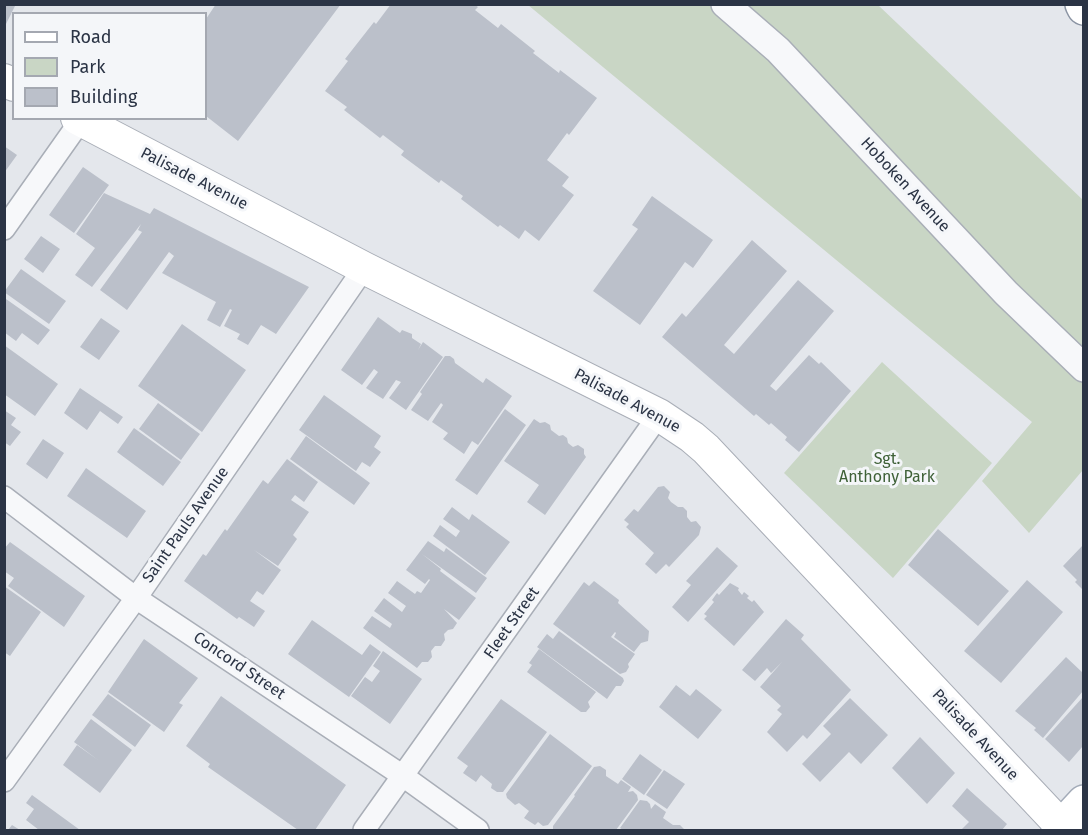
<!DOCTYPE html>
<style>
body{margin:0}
#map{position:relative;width:1088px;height:835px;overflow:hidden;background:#e4e7ec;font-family:"Fira Sans",sans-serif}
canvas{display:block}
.frame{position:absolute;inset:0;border:6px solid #2b3445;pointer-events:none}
.legend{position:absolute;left:12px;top:12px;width:195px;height:108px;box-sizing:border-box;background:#f4f6f9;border:2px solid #a4a8b1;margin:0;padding:8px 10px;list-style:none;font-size:18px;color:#2b3445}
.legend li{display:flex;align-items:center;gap:12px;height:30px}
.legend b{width:30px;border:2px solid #a4a8b1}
</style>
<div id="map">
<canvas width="1088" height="835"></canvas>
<div class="frame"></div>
<ul class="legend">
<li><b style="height:8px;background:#fff"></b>Road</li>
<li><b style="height:16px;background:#c9d6c5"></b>Park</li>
<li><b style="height:16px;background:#bbc0ca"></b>Building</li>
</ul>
</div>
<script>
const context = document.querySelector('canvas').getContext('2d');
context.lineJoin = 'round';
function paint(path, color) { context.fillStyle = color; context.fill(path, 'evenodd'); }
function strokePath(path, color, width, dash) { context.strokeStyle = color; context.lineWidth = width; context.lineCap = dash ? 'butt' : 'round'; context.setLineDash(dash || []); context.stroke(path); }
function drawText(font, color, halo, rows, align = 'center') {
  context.font = font + ' "Fira Sans",sans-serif'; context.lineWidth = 6; context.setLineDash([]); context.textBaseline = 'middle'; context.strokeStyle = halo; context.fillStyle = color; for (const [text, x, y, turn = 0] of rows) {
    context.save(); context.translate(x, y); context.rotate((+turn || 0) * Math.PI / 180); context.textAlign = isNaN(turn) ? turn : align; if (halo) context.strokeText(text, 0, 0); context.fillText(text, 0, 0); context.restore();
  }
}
paint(new Path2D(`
 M528,5H878L1083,200V470L1029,533L982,481L1032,422Z
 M882,362L992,463L893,578L784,473Z`), '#c9d6c5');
paint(new Path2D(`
 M4,4H16L4,28Z
 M216,4H341L238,141L206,116V19Z
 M391,4H474L478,7L475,10L498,28L501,24L535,51L533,53L559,73L560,70L597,98L569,135L567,133L547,160L569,177L562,186L574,195L539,241L525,230L519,239L500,225L498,227L461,199L463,196L441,180L439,183L401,155L404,151L383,135L380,138L344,110L347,107L325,91L348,61L345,59L374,22L376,24Z
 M4,146L17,155L4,173Z
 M83,167L109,185L74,233L49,215Z
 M104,193L150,214L154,208L309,287L276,334L261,325L248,345L237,339L240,334L224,326L232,310L230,309L220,327L207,320L216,302L162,273L174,256L169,252L127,310L100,290L142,232L138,230L141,224L92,287L75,275L95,248L76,234Z
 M652,196L713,240L693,268L685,262L640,325L593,291L638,229L632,225Z
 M41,236L60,249L43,273L24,259Z
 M752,240L787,271L724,345L734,354L798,280L834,311L770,386L776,391L809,355L819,364L821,362L851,391L799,452L785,440L787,437L771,423L769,425L756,414L754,416L662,337L682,313L686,317Z
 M21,269L66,301L49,324L4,292Z
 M6,299L50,330L38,345L22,333L16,341L4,332V302Z
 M378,317L400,333L402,330L412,334V338L421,344L418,350L423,342L443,357L406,410L389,398L401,382L396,380L383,399L366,388L378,372L374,369L362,385L341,370Z
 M101,318L120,331L99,360L80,347Z
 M182,324L246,370L202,432L138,386Z
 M4,345L58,384L35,416L4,394Z
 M445,356H450L454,359L455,363L483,383L486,378L512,396L478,445L472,441L464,454L443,439L448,433L432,422L443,405L441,403L428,421L411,410L422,394L420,392Z
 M80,388L123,417L118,424L100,411L87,430L64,413Z
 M324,395L381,436L374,447L381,452L370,467L362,462L356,471L299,430Z
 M158,403L200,434L181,460L139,429Z
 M505,409L526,425L477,495L455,480Z
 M4,410L16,418L11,425L21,432L10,446L4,442Z
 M534,419L540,423L545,422L550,425L551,430L559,436L563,435L567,438L568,443L573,447L578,445L584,449V454L586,457L545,515L527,502L539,485L504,461Z
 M134,428L181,462L163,486L117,452Z
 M306,436L370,483L354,505L290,459Z
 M43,439L64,453L47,479L26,464Z
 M287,459L318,482L304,502L295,495L291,500L309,512L293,535L297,539L278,566L254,550L281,570L263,595L257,591L250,601L265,611L254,627L239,617L237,619L184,581L203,554L206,556L225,529L227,531L263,480L268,484Z
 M86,468L146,511L127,538L67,496Z
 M664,486L670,492L668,498L671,502L678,507H683L687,511V517L691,522L696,521L701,527L699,535L669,567L666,564L656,574L645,564L654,553L626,527L629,524L624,520L634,509L638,512L658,487Z
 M452,507L469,520L472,514L510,542L485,575L433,536L440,525L456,537L460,531L443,519Z
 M938,529L1009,591L978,626L908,565Z
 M428,541L444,552L446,548L487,578L476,593L422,554L441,569L440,571L476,598L459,620L444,609L457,623L453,629L448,630L444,634L445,640L441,646H435L431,651L432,657L428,662H422L417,668L363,628L372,616L390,628L392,624L374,611L384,598L402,612L406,606L388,593L397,581L415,594L417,591L421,593L430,580L429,579L425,584L406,570Z
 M10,542L85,596L64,627L8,586L14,578L4,571V549Z
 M1083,545V590L1075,582L1077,580L1063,566Z
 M717,547L738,566L688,622L672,607L691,585L686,581Z
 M1027,580L1063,612L1001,683L964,651Z
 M594,581L619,600L618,603L649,631L648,641L641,643L634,652L614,637L616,633L615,632L611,637L635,654L628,664L629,667L626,672L620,674L553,624L584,582L589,586Z
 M730,583L739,588L738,590L742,595L744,592L749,596L747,598L752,602L754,600L764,612L734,646L704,619L707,616L704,614L714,602L712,600L717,593L719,595Z
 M4,586L41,612L10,656L4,652Z
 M786,619L804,635L801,639L851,690L807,739L803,735L787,752L767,732L782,714L777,710L781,706L760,687L782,662L771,673L767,668L755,681L742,670Z
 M312,620L362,655L370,644L381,652L349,697L288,654Z
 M559,631L623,678L624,681L621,686H616L607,699L537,647L547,634L553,639Z
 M144,639L198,678L179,703L183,705L164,732L108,692Z
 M539,649L596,692L588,702L590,707L586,712H581L527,672L532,665L529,663Z
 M383,651L422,679L390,724L351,696L365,677L372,682L380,671L373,666Z
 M1066,657L1083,673V691L1043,738L1034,730L1036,728L1015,711Z
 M676,685L690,696L696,689L722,710L698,739L659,707Z
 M108,694L151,725L135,747L92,715Z
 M221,696L346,785L315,830H298L208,767L210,764L186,746Z
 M1083,697V746L1069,762L1045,739Z
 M850,698L888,735L861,764L849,752L820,782L802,764L831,734L823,726Z
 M501,699L547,732L503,792H497L491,788L492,784L481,775L476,782L463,773L468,766L457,758Z
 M91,719L132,750L100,793L63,765L77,745L98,760L74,742Z
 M550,734L592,766L548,825L543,826L538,822L535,825L524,818L529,811L519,803L515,805L507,798L506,794Z
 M920,737L955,773L927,804L892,768Z
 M640,754L662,770L644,795L622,779Z
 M600,766L606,770V776L618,784L621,780L631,787L628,792L633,791L637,795L638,800L616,830H553V826L575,796L574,795L594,767Z
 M664,770L685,784L667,809L646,795Z
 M967,788L1007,824L1002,830H961L969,822L952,806Z
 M32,795L80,830H39L26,820L34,809L26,803Z
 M640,800L647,801L650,804L651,809L655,804L666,812L663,818L673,825H680L685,830H623L620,828Z
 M12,825L20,830H8Z`), '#bbc0ca');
const minor = new Path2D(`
 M4,229L81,120
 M4,497L136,598L403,776L478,830
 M4,781L136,598L364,268
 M364,830L659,415`);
const tertiary = new Path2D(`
 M725,4L778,50L1006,293L1084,368`);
const secondary = new Path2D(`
 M4,80L14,85
 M77,118L364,268L659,415L692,437L706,449L1065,830`);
const primary = new Path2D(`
 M1058,830L1084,802`);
const motorway = new Path2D(`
 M1082,4L1084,8`);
strokePath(minor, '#a9aeb7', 24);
strokePath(tertiary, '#a9aeb7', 30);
strokePath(secondary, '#a9aeb7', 34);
strokePath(primary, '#a3abb8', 36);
strokePath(motorway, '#8b94a3', 36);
strokePath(minor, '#f7f8fa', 21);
strokePath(tertiary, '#f7f8fa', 27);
strokePath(secondary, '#fff', 32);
strokePath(primary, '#fff', 33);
strokePath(motorway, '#fff', 33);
drawText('16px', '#2b3445', '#f4f6f9', [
 ["Palisade Avenue",194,179,27],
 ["Hoboken Avenue",905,185,47],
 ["Palisade Avenue",627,401,28],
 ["Saint Pauls Avenue",186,525,-55],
 ["Fleet Street",512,623,-55],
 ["Concord Street",239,666,34],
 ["Palisade Avenue",975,735,47]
]);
drawText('16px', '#3f6138', '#f4f6f9', [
 ["Sgt.",887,460],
 ["Anthony Park",887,478]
]);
</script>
